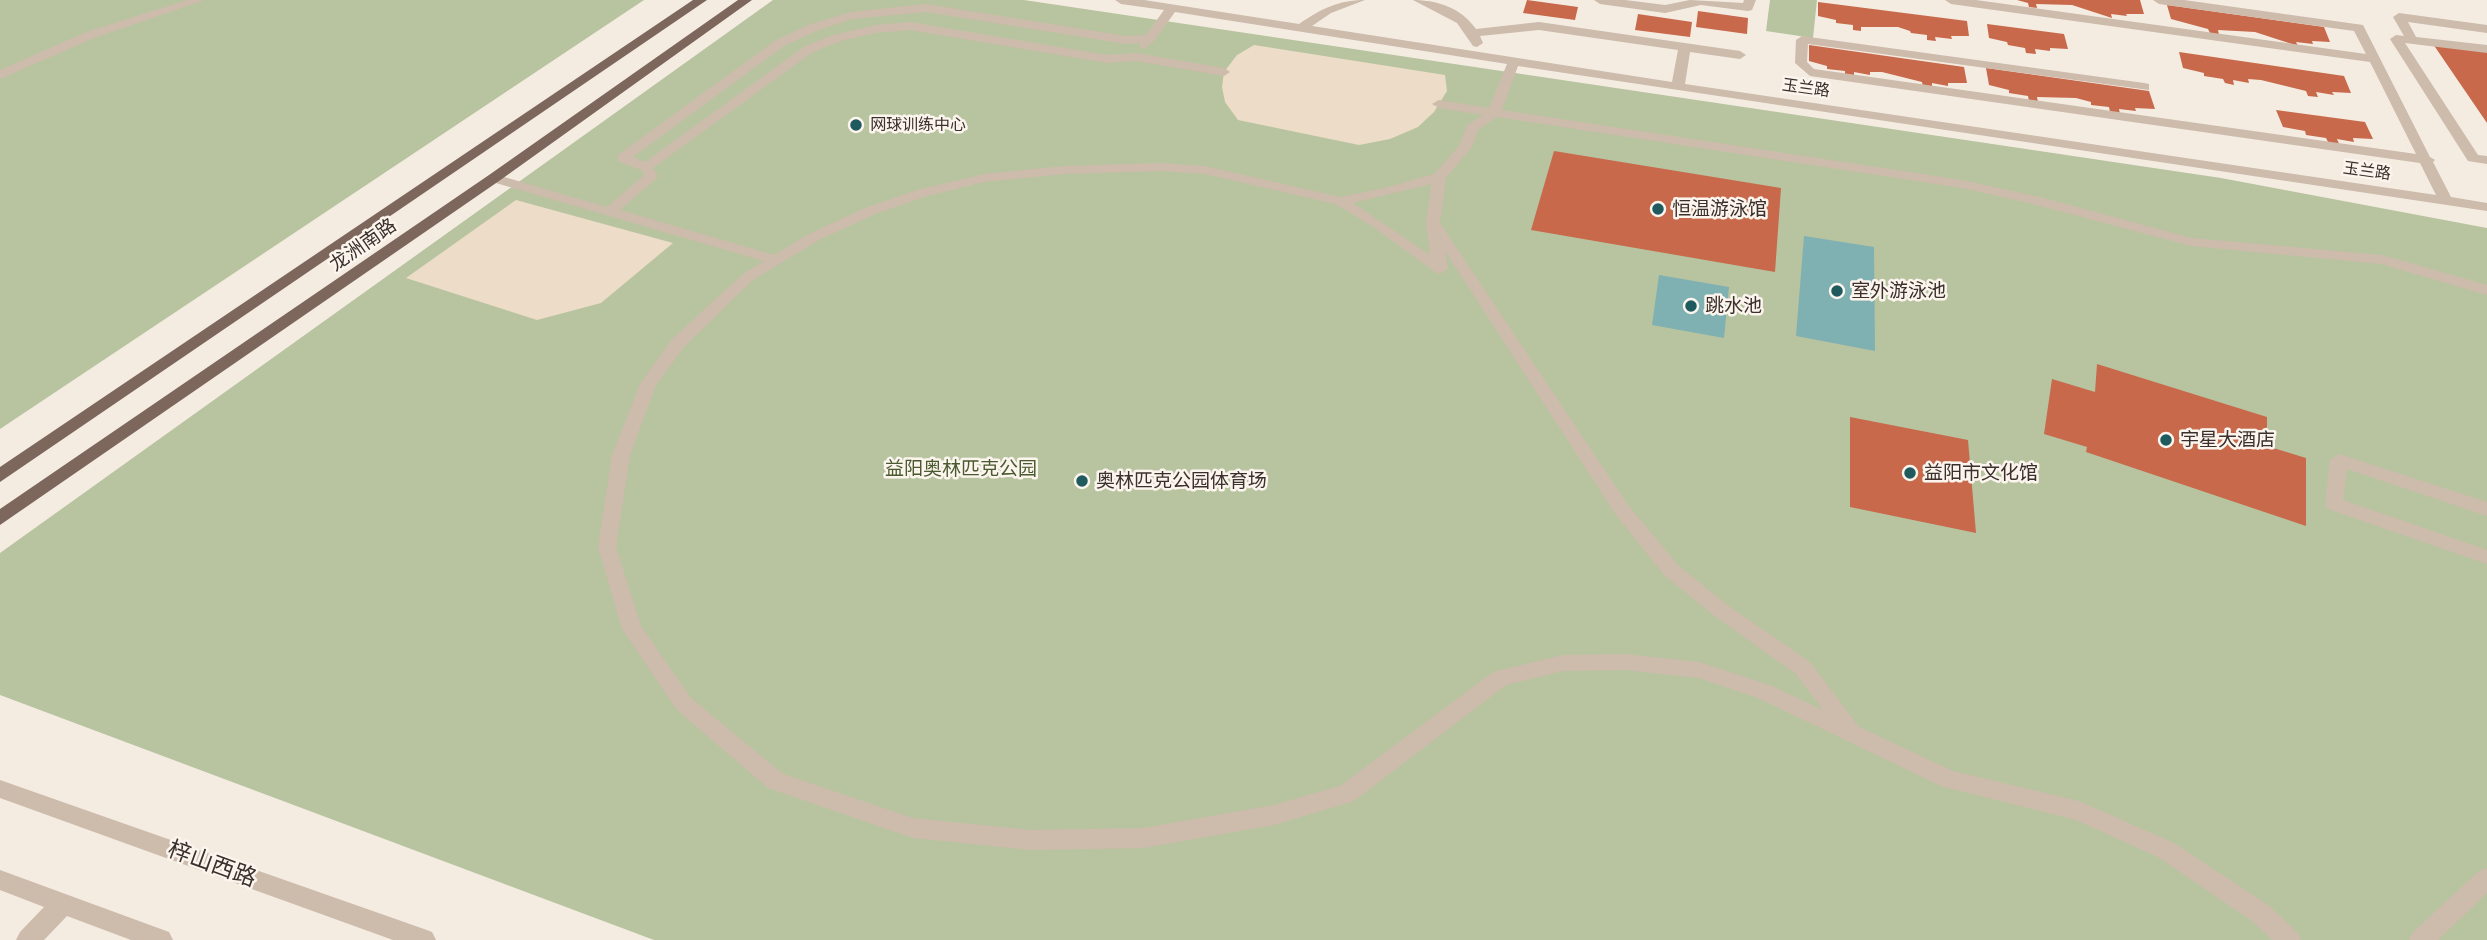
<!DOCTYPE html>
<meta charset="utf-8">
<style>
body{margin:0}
canvas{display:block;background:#f4ebe1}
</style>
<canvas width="2487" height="940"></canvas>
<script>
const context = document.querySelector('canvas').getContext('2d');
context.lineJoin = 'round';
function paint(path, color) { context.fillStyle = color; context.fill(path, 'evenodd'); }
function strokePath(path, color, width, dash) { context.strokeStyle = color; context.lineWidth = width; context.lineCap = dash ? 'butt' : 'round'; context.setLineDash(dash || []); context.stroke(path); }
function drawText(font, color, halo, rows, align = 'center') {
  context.font = font + ' "Asap Condensed","Noto Sans SC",sans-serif'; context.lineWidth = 5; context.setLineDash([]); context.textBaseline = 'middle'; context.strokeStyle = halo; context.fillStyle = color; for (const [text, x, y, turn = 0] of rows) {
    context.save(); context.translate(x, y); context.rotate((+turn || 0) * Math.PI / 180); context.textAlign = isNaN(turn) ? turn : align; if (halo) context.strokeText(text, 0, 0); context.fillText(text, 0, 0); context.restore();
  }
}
paint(new Path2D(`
 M0,0H644L0,429Z
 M773,0H1024L2221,178L2487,228V940H654L0,695V553Z
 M1770,0H1817L1813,38L1766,31Z`), '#b8c4a0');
paint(new Path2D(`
 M1254,45L1445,75L1447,91L1434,112L1418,127L1390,139L1359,145L1238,120L1225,102L1222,87L1224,72L1237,55Z
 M516,200L673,243L601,303L537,320L406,278Z`), '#ecdcc8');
paint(new Path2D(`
 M1804,236L1874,247L1875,351L1796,336Z
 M1659,275L1729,287L1724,338L1652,325Z`), '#7fb0b2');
paint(new Path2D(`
 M1527,0L1578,7L1575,20L1523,13Z
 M2017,0H2140L2144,14H2126L2127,16L2111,14L2112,18L2072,5L2036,4L2037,8L2029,7L2028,3Z
 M1818,2L1967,21L1969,36H1951L1952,39L1935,37L1936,41L1927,40V35L1911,33L1910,31L1898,27H1861V31L1853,30V25L1836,23V20L1818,16Z
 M2167,5L2324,27L2330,42L2312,41L2313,44L2296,42L2298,46L2255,32L2218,30L2219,35L2210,33L2208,29L2171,19Z
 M1698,11L1748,18L1747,34L1696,27Z
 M1638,14L1692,22L1690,37L1635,30Z
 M1987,24L2064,34L2068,49L2050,48V51L2035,49L2036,54L2026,53L2025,48L2008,45L2007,42L1989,38Z
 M2433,44L2487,50V123Z
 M1809,45L1964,67L1967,83H1948V86L1932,83V88L1923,87L1922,82L1882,72H1870V75L1854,72V77L1845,76V71L1827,69V66L1809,61Z
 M2179,52L2344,76L2351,93L2332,92L2334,95L2316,92L2318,97L2308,96L2306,91L2261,80L2248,79L2249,83L2233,80L2234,85L2225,83L2223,79L2204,76V73L2183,68Z
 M1986,68L2149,91L2155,109L2135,108L2136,111L2119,109L2120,114L2110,112L2109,107L2091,105V102L2076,98L2037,97L2038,102L2029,101L2028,96L2009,93V90L1989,85Z
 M2276,110L2365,122L2373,139L2353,138L2354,142L2337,139L2340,146L2329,144L2326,138L2306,135L2305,131L2283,127Z
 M1554,151L1781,188L1775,272L1531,230Z
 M2097,364L2267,417V446L2306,458V526L2086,452L2087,447L2044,434L2052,379L2095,392Z
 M1850,417L1968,440L1976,533L1850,507Z`), '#c8694b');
paint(new Path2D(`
 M187,0H205L94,38L0,79V70L86,32Z
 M1115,0H1144L1299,24C1321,9 1338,0 1365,0L1331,13L1312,26L1672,82L1678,50L1539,30L1480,36L1483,43L1477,47L1473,46L1457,23L1413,0C1438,0 1461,8 1476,29L1539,22L1740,51L1746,55L1740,59L1690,52L1685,84L2436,195L2420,163L1810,76L1795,63L1796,40L1802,36L2144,83L2149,84V90L1808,44L1807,62L1814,69L2416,154L2370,62L1951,4L1945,0H1976L2366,54L2354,31L2159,4L2153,0H2184L2363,25L2430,157L2435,160L2433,162L2451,197L2487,203V211L1518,66L1502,110L1962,180L2040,197L2192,238L2382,255L2487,285V295L2381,264L2191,246L2033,204L1962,188L1497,117L1478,130L1472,147L1446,178L1440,223L1628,505L1678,565L1726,604L1810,662L1859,727L1953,771L2079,801L2174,843L2268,905L2297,932L2301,940H2272L2252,921L2158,857L2076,820L1941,786L1758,698L1699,678L1625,670L1563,671L1506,685L1354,801L1274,825L1143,848L1031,850L913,838L768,788L677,710L622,629L598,547L612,455L640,384L672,339L743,274L764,261L489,181L487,178L494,174L607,207L644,175L641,170L618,161V155L776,40L811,24L851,12L926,4L1126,36L1146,35L1164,10L1121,4ZM926,12L1126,44L1140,43V48L1144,49L1154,41L1175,12L1507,64L1489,108L1439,100L1432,104L1439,108L1483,115L1467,125L1459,146L1434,174L1385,188L1340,197L1205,166L1159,163L1064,166L984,174L917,190L865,208L809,234L774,255L620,210L656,179L658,176L653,168L813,52L841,41L876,33L910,30L1107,63L1136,61L1224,76L1230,72L1224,68L1136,53L1107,55L910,22L876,25L833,35L805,46L645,162L633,157L784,46L819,30L852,19ZM1159,171L1205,174L1335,204L1372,226L1435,272L1440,274L1448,269L1445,251L1616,515L1664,575L1712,614L1796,674L1823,710L1772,686L1699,662L1625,654L1563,655L1493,672L1340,786L1274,805L1143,828L1031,830L913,818L783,774L691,698L641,626L616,547L630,455L656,385L684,347L753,280L819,240L875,214L927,196L984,182L1064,174ZM1431,184L1426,223L1430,255L1353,203Z
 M1594,0H1625L1665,5L1690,0L1743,3L1744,0H1756L1752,10L1748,11L1701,5L1665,13L1600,4Z
 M2399,13L2487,25V33L2408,22L2416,37L2487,45V53L2405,43L2478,155L2487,156V164L2468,161L2390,39L2396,35L2404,36L2393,17Z
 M2339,454L2487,502V516L2347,469L2343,500L2487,550V564L2328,509L2325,504L2330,460Z
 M0,780L424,929L432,932L436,940H393L0,798Z
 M2487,868V893L2438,940H2409L2413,932L2479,871Z
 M0,870L169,932L173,940H131L67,916L44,940H16L20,932L44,907L0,890Z`), '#cdbbac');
paint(new Path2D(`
 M693,0H707L0,482V467Z
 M738,0H752L499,181L0,525V509L489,175Z`), '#7d675c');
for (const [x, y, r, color] of [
 [856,125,7,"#1f5a5e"],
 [1658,209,7,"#1f5a5e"],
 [1837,291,7,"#1f5a5e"],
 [1691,306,7,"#1f5a5e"],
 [2166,440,7,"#1f5a5e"],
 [1910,473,7,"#1f5a5e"],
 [1082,481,7,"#1f5a5e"]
]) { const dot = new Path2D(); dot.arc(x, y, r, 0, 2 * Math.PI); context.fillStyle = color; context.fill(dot); strokePath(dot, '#fbf5ee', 2.5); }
drawText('16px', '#3b302b', '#fbf5ee', [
 ["玉兰路",1806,88,8],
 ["玉兰路",2367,171,8]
]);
drawText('16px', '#3b302b', '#fbf5ee', [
 ["网球训练中心",870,125]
], 'left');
drawText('19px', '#3b302b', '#fbf5ee', [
 ["恒温游泳馆",1672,209],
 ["室外游泳池",1851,291],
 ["跳水池",1705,306],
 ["宇星大酒店",2180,440],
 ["益阳市文化馆",1924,473],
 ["奥林匹克公园体育场",1096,481]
], 'left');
drawText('19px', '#3b302b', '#fbf5ee', [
 ["龙洲南路",363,245,-35]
]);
drawText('19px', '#4a5a2e', '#fbf5ee', [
 ["益阳奥林匹克公园",961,469]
]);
drawText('23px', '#3b302b', '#fbf5ee', [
 ["梓山西路",212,864,20]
]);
</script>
